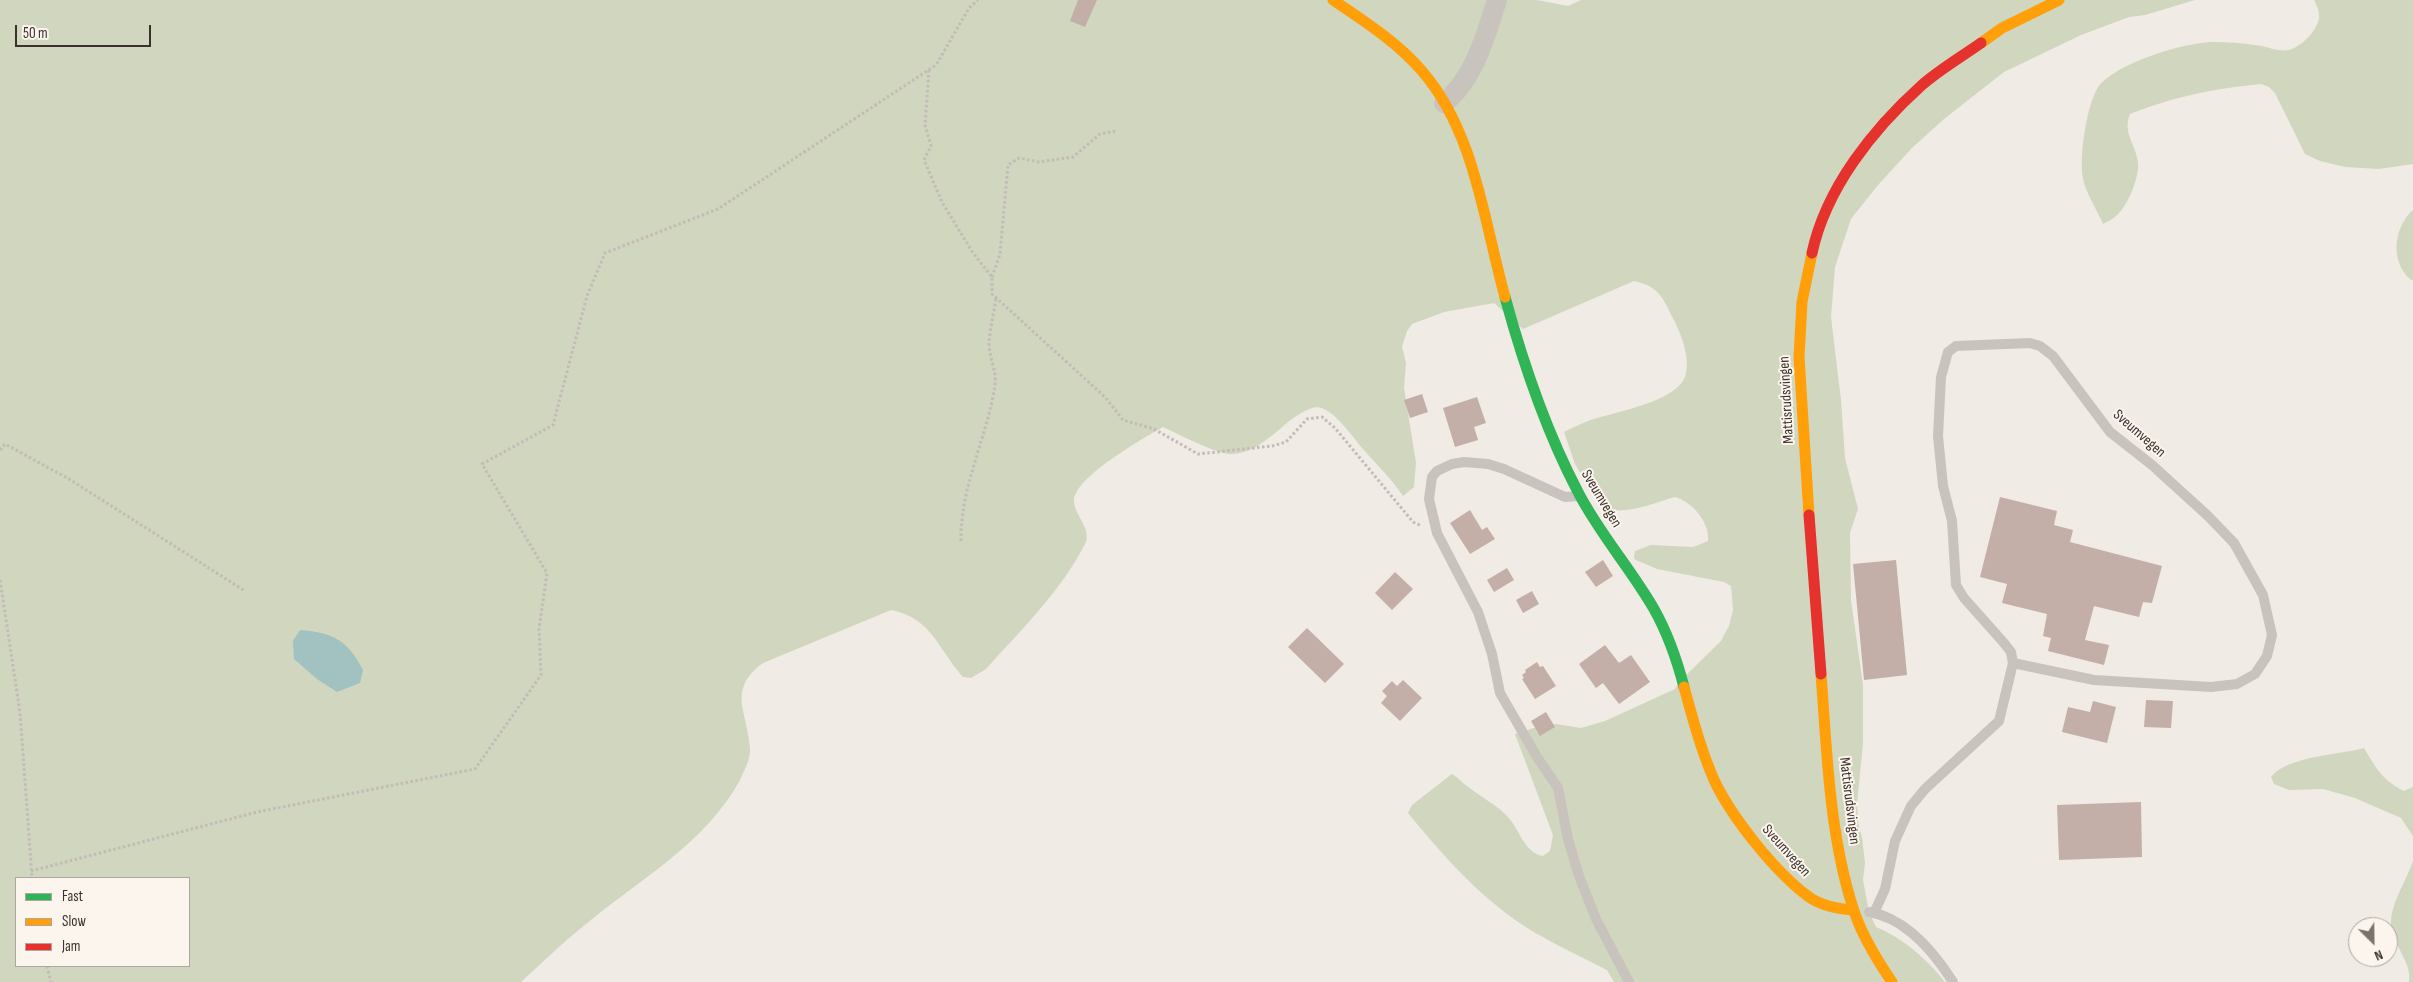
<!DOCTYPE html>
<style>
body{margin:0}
#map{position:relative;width:2413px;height:982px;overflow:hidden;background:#f0ebe5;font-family:"Sofia Sans Condensed",sans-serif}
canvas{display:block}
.legend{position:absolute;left:15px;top:877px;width:175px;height:90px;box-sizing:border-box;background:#fbf5ee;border:1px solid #aea6a0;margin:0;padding:6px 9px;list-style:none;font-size:15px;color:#3b302b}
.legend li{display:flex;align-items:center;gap:10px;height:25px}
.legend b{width:25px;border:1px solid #aea6a0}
.north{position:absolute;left:2348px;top:917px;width:50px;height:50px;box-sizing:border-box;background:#fbf5ee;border:1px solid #aea6a0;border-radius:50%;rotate:157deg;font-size:14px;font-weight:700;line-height:20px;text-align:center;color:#3b302b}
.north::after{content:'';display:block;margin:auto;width:18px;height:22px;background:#7a716c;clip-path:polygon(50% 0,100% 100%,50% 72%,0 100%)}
.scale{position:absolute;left:15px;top:25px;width:136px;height:22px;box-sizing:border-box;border:2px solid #3b302b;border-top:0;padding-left:6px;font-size:15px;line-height:18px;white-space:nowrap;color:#3b302b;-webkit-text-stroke:4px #fbf5ee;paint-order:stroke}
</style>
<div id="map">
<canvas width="2413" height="982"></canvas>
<ul class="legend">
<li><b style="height:6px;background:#30b455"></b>Fast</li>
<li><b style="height:6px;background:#ff9f0a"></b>Slow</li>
<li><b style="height:6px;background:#e5322d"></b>Jam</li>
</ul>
<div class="north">N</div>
<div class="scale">50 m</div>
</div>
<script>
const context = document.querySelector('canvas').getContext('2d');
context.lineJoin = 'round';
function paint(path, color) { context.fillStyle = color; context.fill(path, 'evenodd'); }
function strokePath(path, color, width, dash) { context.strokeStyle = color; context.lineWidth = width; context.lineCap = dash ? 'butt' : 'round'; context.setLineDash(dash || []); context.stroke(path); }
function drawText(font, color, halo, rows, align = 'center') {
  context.font = font + ' "Sofia Sans Condensed",sans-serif'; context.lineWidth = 4; context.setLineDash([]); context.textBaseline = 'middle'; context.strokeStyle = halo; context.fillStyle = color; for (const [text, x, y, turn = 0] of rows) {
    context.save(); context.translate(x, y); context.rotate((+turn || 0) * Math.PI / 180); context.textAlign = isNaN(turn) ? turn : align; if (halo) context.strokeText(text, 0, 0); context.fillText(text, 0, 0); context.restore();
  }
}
paint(new Path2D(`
 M0,0H1537L1568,6L1581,0H2195L2145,15L2129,17L2081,35L2004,72L1944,119L1912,148L1878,185L1851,219L1835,267L1831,317L1841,400L1845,458L1858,509L1850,533L1851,600L1863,685V744L1857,804L1858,822L1862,838L1865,863L1863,880L1869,912L1876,927C1903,938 1927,959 1945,982H1614L1607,970C1582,957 1556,945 1532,931C1482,900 1445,858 1408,813L1412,805L1452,774C1459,778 1461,782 1467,786C1479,796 1494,803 1505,814C1519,826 1523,853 1543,856L1550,851L1553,835L1515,734L1540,726L1556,724L1581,728L1605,721L1675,689L1679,682L1721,641L1729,626L1733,610L1731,586L1724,582L1657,569L1634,559L1635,551L1651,545L1693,547L1708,541C1710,522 1692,502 1675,497C1653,503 1623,517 1601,507L1575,464L1564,432C1572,428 1580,424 1588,421C1613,412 1674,403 1685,377C1691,360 1682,337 1675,322C1663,299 1661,287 1634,281L1523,329L1494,303L1444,312L1412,324L1407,331L1402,347L1406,363L1404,388L1416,463L1414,487L1403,496C1391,478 1377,465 1363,449C1353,438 1330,402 1312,408C1284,417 1268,450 1234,454C1220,456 1178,434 1163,427C1144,438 1074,477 1074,501C1074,515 1093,530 1085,544C1061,591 1021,630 986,669L971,678L963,677C938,649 932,618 891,610L763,663C726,690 748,713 750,748C751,758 744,771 740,780C705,844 640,879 586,924C563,942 542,963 521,982H0ZM16,878H189V966H16Z
 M2314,0H2413V164L2379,169L2345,167L2320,161L2305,154L2275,93L2269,87L2261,84C2212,89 2176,96 2130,114C2122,133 2136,144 2138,163C2139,178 2128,206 2116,216C2113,219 2107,222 2103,224C2097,210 2086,193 2083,179C2079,157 2086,109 2097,89C2112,64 2185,42 2214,42C2227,42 2242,43 2255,45C2266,46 2278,52 2289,50C2301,47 2321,28 2319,14C2319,10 2316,4 2314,0Z
 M2413,210V280H2411C2390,262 2393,228 2413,210Z
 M2364,748C2376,768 2382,780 2404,791L2413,787V836L2401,818L2355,798L2323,789L2289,790L2274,784L2271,777C2287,756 2339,755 2364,748Z
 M2413,861V982H2409C2413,963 2391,943 2391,924C2391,902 2406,882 2413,861Z`), '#d1d6bf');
paint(new Path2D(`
 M300,630C334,633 347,640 363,670L360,683L337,692L317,679L294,659L293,641Z`), '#a1c2c1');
paint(new Path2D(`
 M1078,0H1097L1085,27L1070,21Z
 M1422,394L1428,412L1410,418L1404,400Z
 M1477,397L1486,423L1474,427L1478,440L1455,447L1443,408Z
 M2000,497L2057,511L2054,525L2073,530L2070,542L2162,566L2152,603L2143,602L2139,617L2094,606L2085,640L2109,645L2104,665L2048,651L2051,638L2043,636L2047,614L2002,603L2007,584L1980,577Z
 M1470,510L1482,530L1487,527L1495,539L1470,554L1450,523Z
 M1603,560L1613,576L1596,587L1585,572Z
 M1896,560L1907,675L1864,680L1853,564Z
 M1507,568L1514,580L1494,592L1487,580Z
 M1395,572L1413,589L1392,610L1375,593Z
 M1532,591L1539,604L1523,613L1516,600Z
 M1307,628L1344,664L1325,683L1288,647Z
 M1605,645L1619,663L1631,655L1650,682L1619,704L1603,683L1596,688L1579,664Z
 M1537,662L1540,667L1543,666L1556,686L1535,699L1522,679L1524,678L1522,675L1526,672L1525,670Z
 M1403,680L1422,698L1400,721L1381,703L1387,696L1382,691L1392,681L1397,686Z
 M2146,700L2173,701L2171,728L2144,727Z
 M2093,701L2116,707L2107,743L2062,732L2068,707L2090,712Z
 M1546,712L1555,727L1540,736L1531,721Z
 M2141,802L2142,857L2059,860L2057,805Z`), '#c3afa7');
strokePath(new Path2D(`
 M929,70L925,125L931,146L924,160L942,202L973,253L992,277V294L1105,397L1123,420L1154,429L1198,454L1272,446L1286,442L1307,419L1322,417L1335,428L1413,522L1422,526
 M992,277L1000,254L1008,165L1019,158L1039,162L1073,157L1100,134L1115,131
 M0,450L5,444L69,479L245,591
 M961,541C960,487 987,438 995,385C997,372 989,357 989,343C990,328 994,313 996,298
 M0,580L20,712L32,878
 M31,871L257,812L475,769L541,675L539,629L547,573L482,464L553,425L587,296L605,253L718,209L936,65L969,8L978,0
 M47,966L51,982`), '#c2bbb6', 3, [2.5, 2.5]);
strokePath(new Path2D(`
 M1579,496L1565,497L1504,469L1488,464L1464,462L1452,464L1437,471L1432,477L1429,499L1437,533L1478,612L1492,654L1500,693L1537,757L1558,788L1568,839L1579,876L1596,919L1629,982
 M1869,912C1906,918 1934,952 1953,982
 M1874,913L1885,889L1895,841L1911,806L1925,789L1999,721L2013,663L2011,652L2004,643L1964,598L1956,585L1952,521L1943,486L1938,436L1941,377L1948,352L1956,346L2030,343L2040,346L2053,356L2110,432L2152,465L2208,516L2234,543L2263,595L2272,635L2267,656L2255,674L2237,684L2211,687L2094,680L2013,663`), '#c9c3be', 10);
strokePath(new Path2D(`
 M1444,103C1474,79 1486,35 1497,0`), '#c9c3be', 20);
strokePath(new Path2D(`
 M1505,297C1523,363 1546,431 1578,492C1599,533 1631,569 1654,609C1668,634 1677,660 1684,687`), '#30b455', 11);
strokePath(new Path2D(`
 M1333,0C1364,21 1397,42 1422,71C1475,132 1484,222 1505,297
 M1981,43L2002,28L2059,0
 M1809,515L1799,357L1802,302L1812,253
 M1821,674C1827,752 1829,833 1853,908C1861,934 1877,960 1892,982
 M1684,687C1693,719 1701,751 1715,782C1733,819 1776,873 1809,897C1822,906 1838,909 1853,910`), '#ff9f0a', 11);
strokePath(new Path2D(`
 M1812,253C1826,188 1873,129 1922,85C1939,70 1961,57 1981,43
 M1809,515L1821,674`), '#e5322d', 11);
drawText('15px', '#3b302b', '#fbf5ee', [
 ["Mattisrudsvingen",1787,400,-93],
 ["Sveumvegen",2139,434,41],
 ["Sveumvegen",1601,499,59],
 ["Mattisrudsvingen",1849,801,83],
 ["Sveumvegen",1786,851,48]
]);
</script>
